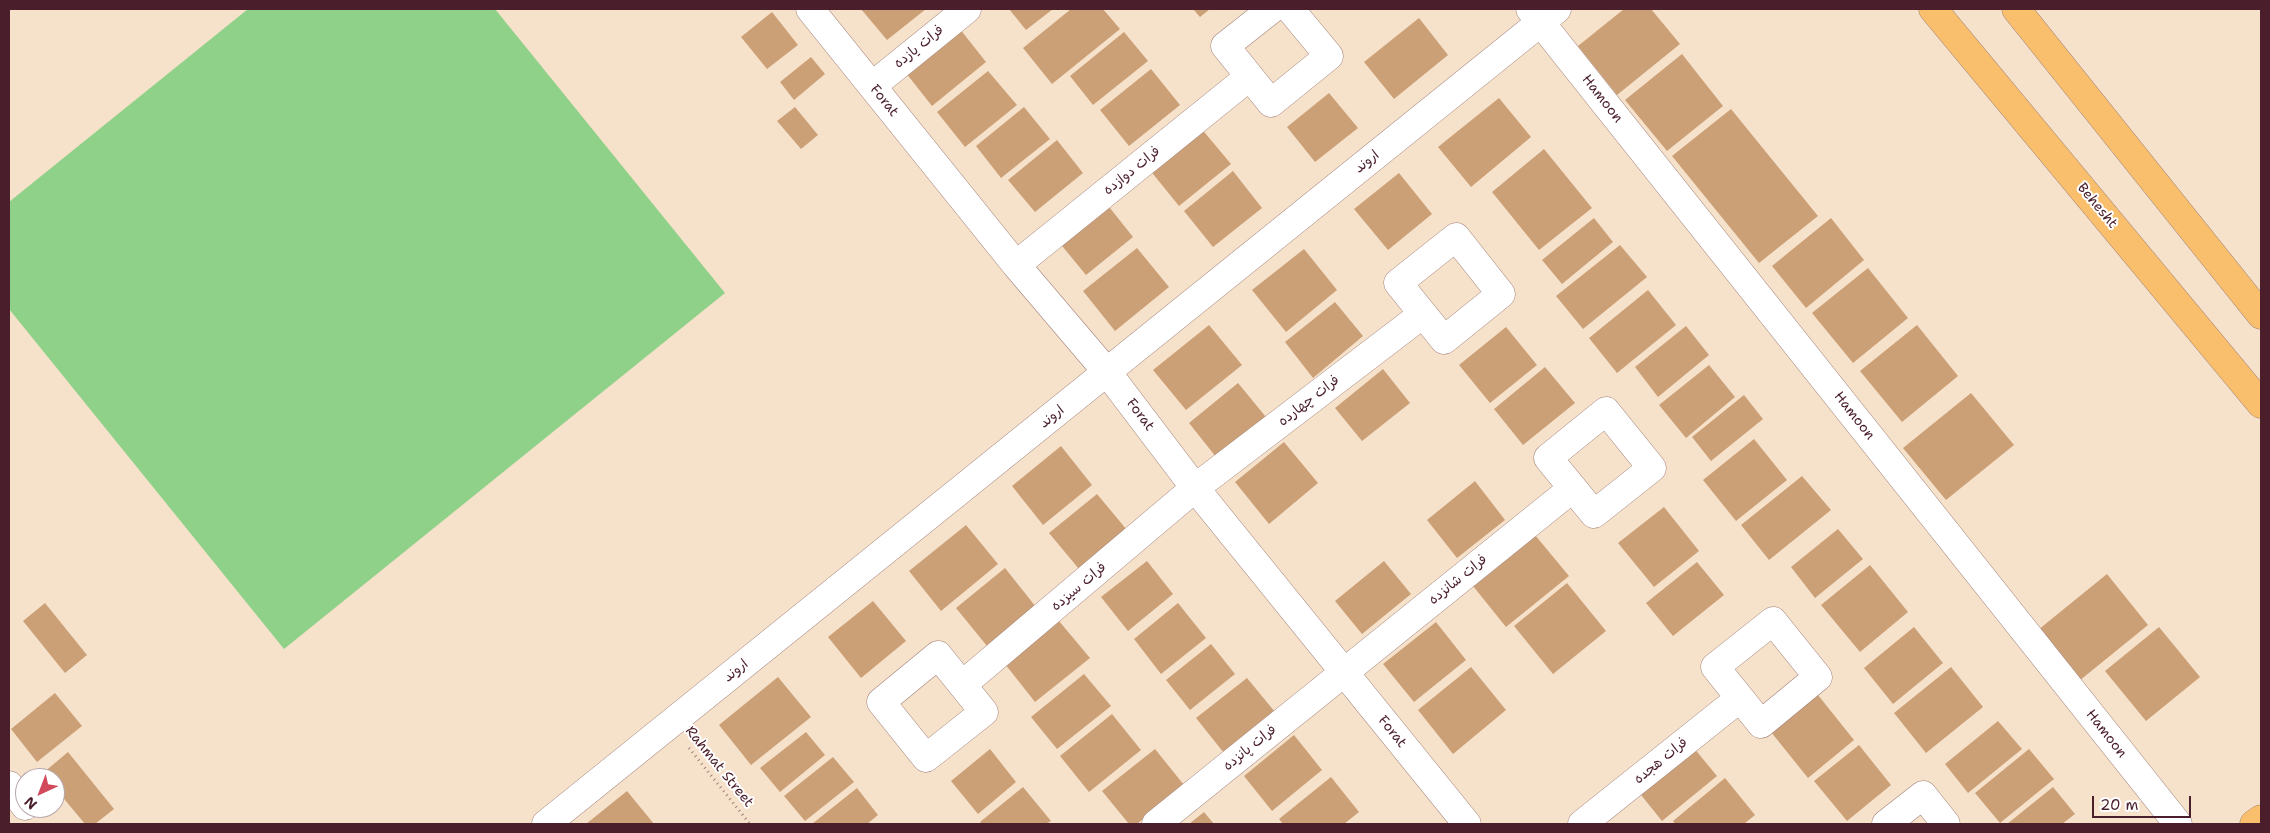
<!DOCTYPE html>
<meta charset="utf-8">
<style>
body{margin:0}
#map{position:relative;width:2270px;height:833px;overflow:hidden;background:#f6e1ca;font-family:"Shantell Sans",sans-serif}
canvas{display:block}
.frame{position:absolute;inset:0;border:10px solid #4a1f2b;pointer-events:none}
.north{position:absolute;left:15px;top:768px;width:50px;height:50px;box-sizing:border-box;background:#fff;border:1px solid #b7a5aa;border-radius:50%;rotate:223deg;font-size:14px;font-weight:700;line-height:20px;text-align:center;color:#4a1f2b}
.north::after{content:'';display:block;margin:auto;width:18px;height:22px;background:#d1495b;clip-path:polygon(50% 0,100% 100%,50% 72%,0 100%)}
.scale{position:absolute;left:2092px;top:796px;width:99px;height:22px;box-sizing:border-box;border:2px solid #4a1f2b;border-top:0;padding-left:6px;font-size:15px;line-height:18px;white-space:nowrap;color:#4a1f2b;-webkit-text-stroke:4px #fff;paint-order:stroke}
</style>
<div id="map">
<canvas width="2270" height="833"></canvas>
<div class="frame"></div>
<div class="north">N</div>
<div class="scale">20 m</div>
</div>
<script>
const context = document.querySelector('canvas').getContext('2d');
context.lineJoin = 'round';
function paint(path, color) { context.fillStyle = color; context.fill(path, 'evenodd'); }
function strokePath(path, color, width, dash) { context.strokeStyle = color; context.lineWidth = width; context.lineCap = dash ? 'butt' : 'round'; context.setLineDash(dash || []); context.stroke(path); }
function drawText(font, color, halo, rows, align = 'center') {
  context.font = font + ' "Shantell Sans","Playpen Sans Arabic",sans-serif'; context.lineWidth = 4; context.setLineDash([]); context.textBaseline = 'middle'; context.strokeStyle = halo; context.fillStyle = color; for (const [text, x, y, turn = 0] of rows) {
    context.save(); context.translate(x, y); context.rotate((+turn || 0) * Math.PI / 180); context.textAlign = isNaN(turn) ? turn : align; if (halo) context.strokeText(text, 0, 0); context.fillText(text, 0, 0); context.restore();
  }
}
paint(new Path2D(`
 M248,9H495L725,293L284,649L9,309V202Z`), '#8fd189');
paint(new Path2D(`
 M861,9H926L887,40Z
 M1009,9H1053L1026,30Z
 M1071,9H1103L1120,29L1052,84L1023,48Z
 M1193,9H1210L1200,17Z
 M1624,9H1651L1680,44L1617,95L1578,46Z
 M772,12L798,45L767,69L741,37Z
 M1419,18L1448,55L1394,99L1364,62Z
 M956,24L986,62L932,106L902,68Z
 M1124,32L1148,61L1093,105L1070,76Z
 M1682,54L1723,106L1667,151L1625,100Z
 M811,57L825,74L794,100L780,82Z
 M1151,69L1180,105L1129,146L1100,110Z
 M988,71L1017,105L965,147L937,112Z
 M1329,93L1358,128L1315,162L1287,127Z
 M1499,98L1531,137L1471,187L1438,147Z
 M795,107L818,135L801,149L777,121Z
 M1024,107L1050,139L1001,178L976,146Z
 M1731,109L1818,216L1759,263L1672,156Z
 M1200,127L1231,164L1179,206L1149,169Z
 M1057,140L1083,173L1035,212L1008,180Z
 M1544,149L1592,208L1539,250L1492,192Z
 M1233,171L1262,208L1213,247L1184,211Z
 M1399,173L1432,214L1388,250L1354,209Z
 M1106,203L1133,237L1086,275L1058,241Z
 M1594,218L1613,242L1562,284L1542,260Z
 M1831,218L1864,260L1806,308L1772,266Z
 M1620,245L1647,277L1583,329L1556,296Z
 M1137,248L1169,287L1115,331L1083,291Z
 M1304,249L1337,290L1286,332L1252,290Z
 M1868,268L1908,318L1853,363L1812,313Z
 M1648,290L1676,325L1617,373L1589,338Z
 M1335,302L1363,336L1313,378L1285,342Z
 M1209,325L1242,365L1186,410L1153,370Z
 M1917,325L1958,376L1902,422L1860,371Z
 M1686,326L1709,355L1658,397L1635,367Z
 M1506,327L1537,365L1490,403L1459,365Z
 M1709,365L1735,397L1686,438L1659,405Z
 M1545,367L1575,403L1523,445L1494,409Z
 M1383,369L1410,403L1362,441L1335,408Z
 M1238,383L1266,417L1216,457L1189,423Z
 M1971,393L2014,445L1946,500L1903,448Z
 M1744,395L1763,419L1711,461L1692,437Z
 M1754,439L1787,480L1736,521L1703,480Z
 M1284,442L1318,483L1269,524L1235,482Z
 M1061,446L1092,485L1043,525L1012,486Z
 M1802,476L1831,510L1769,560L1741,525Z
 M1475,481L1505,520L1457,558L1427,520Z
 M1097,494L1127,530L1079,569L1049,533Z
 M1664,507L1699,551L1654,587L1618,543Z
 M966,525L998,564L941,611L909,571Z
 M1838,529L1863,559L1815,598L1791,567Z
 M1535,535L1569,576L1506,627L1473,586Z
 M1147,561L1173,594L1128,631L1101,597Z
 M1384,561L1411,594L1362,634L1335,601Z
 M1697,562L1724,595L1673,636L1646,603Z
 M1870,565L1908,612L1860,652L1821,605Z
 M1005,568L1036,607L987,646L956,608Z
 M2107,574L2148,625L2079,681L2038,630Z
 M1567,583L1606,631L1553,674L1514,626Z
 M873,601L906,641L861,678L828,637Z
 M45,603L87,655L65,673L23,621Z
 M1178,603L1206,638L1161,674L1134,639Z
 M1059,621L1090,658L1035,702L1005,664Z
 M1436,622L1466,660L1414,702L1383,664Z
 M1914,627L1943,663L1893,704L1864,668Z
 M2159,627L2200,677L2146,721L2105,671Z
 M1211,644L1235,674L1190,710L1166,680Z
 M1471,667L1506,710L1453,754L1418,710Z
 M1951,667L1983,707L1926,753L1894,713Z
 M1084,674L1111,706L1057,749L1031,717Z
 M778,677L811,717L751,765L719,725Z
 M1247,678L1275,712L1224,753L1196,718Z
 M55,693L82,726L37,762L11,729Z
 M1818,695L1854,740L1808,778L1771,732Z
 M1112,714L1141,750L1089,792L1060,756Z
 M1998,721L2022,749L1968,793L1945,764Z
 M806,732L825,755L780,792L760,768Z
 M1294,735L1322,770L1272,811L1244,776Z
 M1684,736L1717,776L1662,821L1629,780Z
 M1859,745L1891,785L1847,821L1814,781Z
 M990,749L1016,782L978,814L951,781Z
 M1155,749L1184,785L1137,824H1129L1102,791Z
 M2029,749L2054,779L2000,823L1975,793Z
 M68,752L114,809L95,824H85L55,788V778H47L43,773Z
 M833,757L854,782L805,821L784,796Z
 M1331,777L1359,812L1344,824H1283L1279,819Z
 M1725,778L1755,815L1744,824H1675L1673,821Z
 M1023,787L1051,821L1046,824H982L980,822Z
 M2053,787L2075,814L2062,824H2007Z
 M857,788L878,815L867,824H812Z
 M627,791L654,824H586Z
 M1204,812L1214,824H1189Z`), '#cca077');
const minor = new Path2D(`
 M810,9L1016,265L1107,372L1195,488L1467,824
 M1272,9L1225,46L1271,103L1329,56L1290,9
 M1530,9L2178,824
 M872,86L967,9
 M1456,237L1501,294L1444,340L1398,283Z
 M1016,265L1249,77
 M1606,411L1652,468L1594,514L1548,458Z
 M1773,621L1818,677L1761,724L1715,667Z
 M938,655L984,712L926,758L881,702Z
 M962,685L1195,488L1423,314
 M9,785L25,806
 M546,824L1557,9
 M1156,824L1573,488
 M1582,824L1740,698
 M1886,824L1923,795L1946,824`);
const major = new Path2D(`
 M1933,9L2261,404
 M2016,9L2261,315
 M2254,824L2261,819`);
strokePath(minor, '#a0807a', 29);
strokePath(major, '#a0807a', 29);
strokePath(new Path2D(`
 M689,748L750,824`), '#a0807a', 3, [1, 4]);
strokePath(minor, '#fff', 28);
strokePath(major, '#f9bf6c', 28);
drawText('14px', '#4a1f2b', '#fff', [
 ["فرات یازده",919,47,-39],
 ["Hamoon",1602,99,52],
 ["Forat",884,101,51],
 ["اروند",1367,162,-39],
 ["فرات دوازده",1132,171,-39],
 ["Behesht",2097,206,50],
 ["فرات چهارده",1309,401,-38],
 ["Forat",1140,415,53],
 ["Hamoon",1854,416,52],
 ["اروند",1052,417,-39],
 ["فرات شانزده",1458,580,-39],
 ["فرات سیزده",1079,587,-40],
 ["اروند",736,671,-39],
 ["Forat",1392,732,51],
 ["Hamoon",2106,734,52],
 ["فرات پانزده",1250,748,-39],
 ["فرات هجده",1661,761,-39],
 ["Rahmat Street",719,767,51]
]);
</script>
